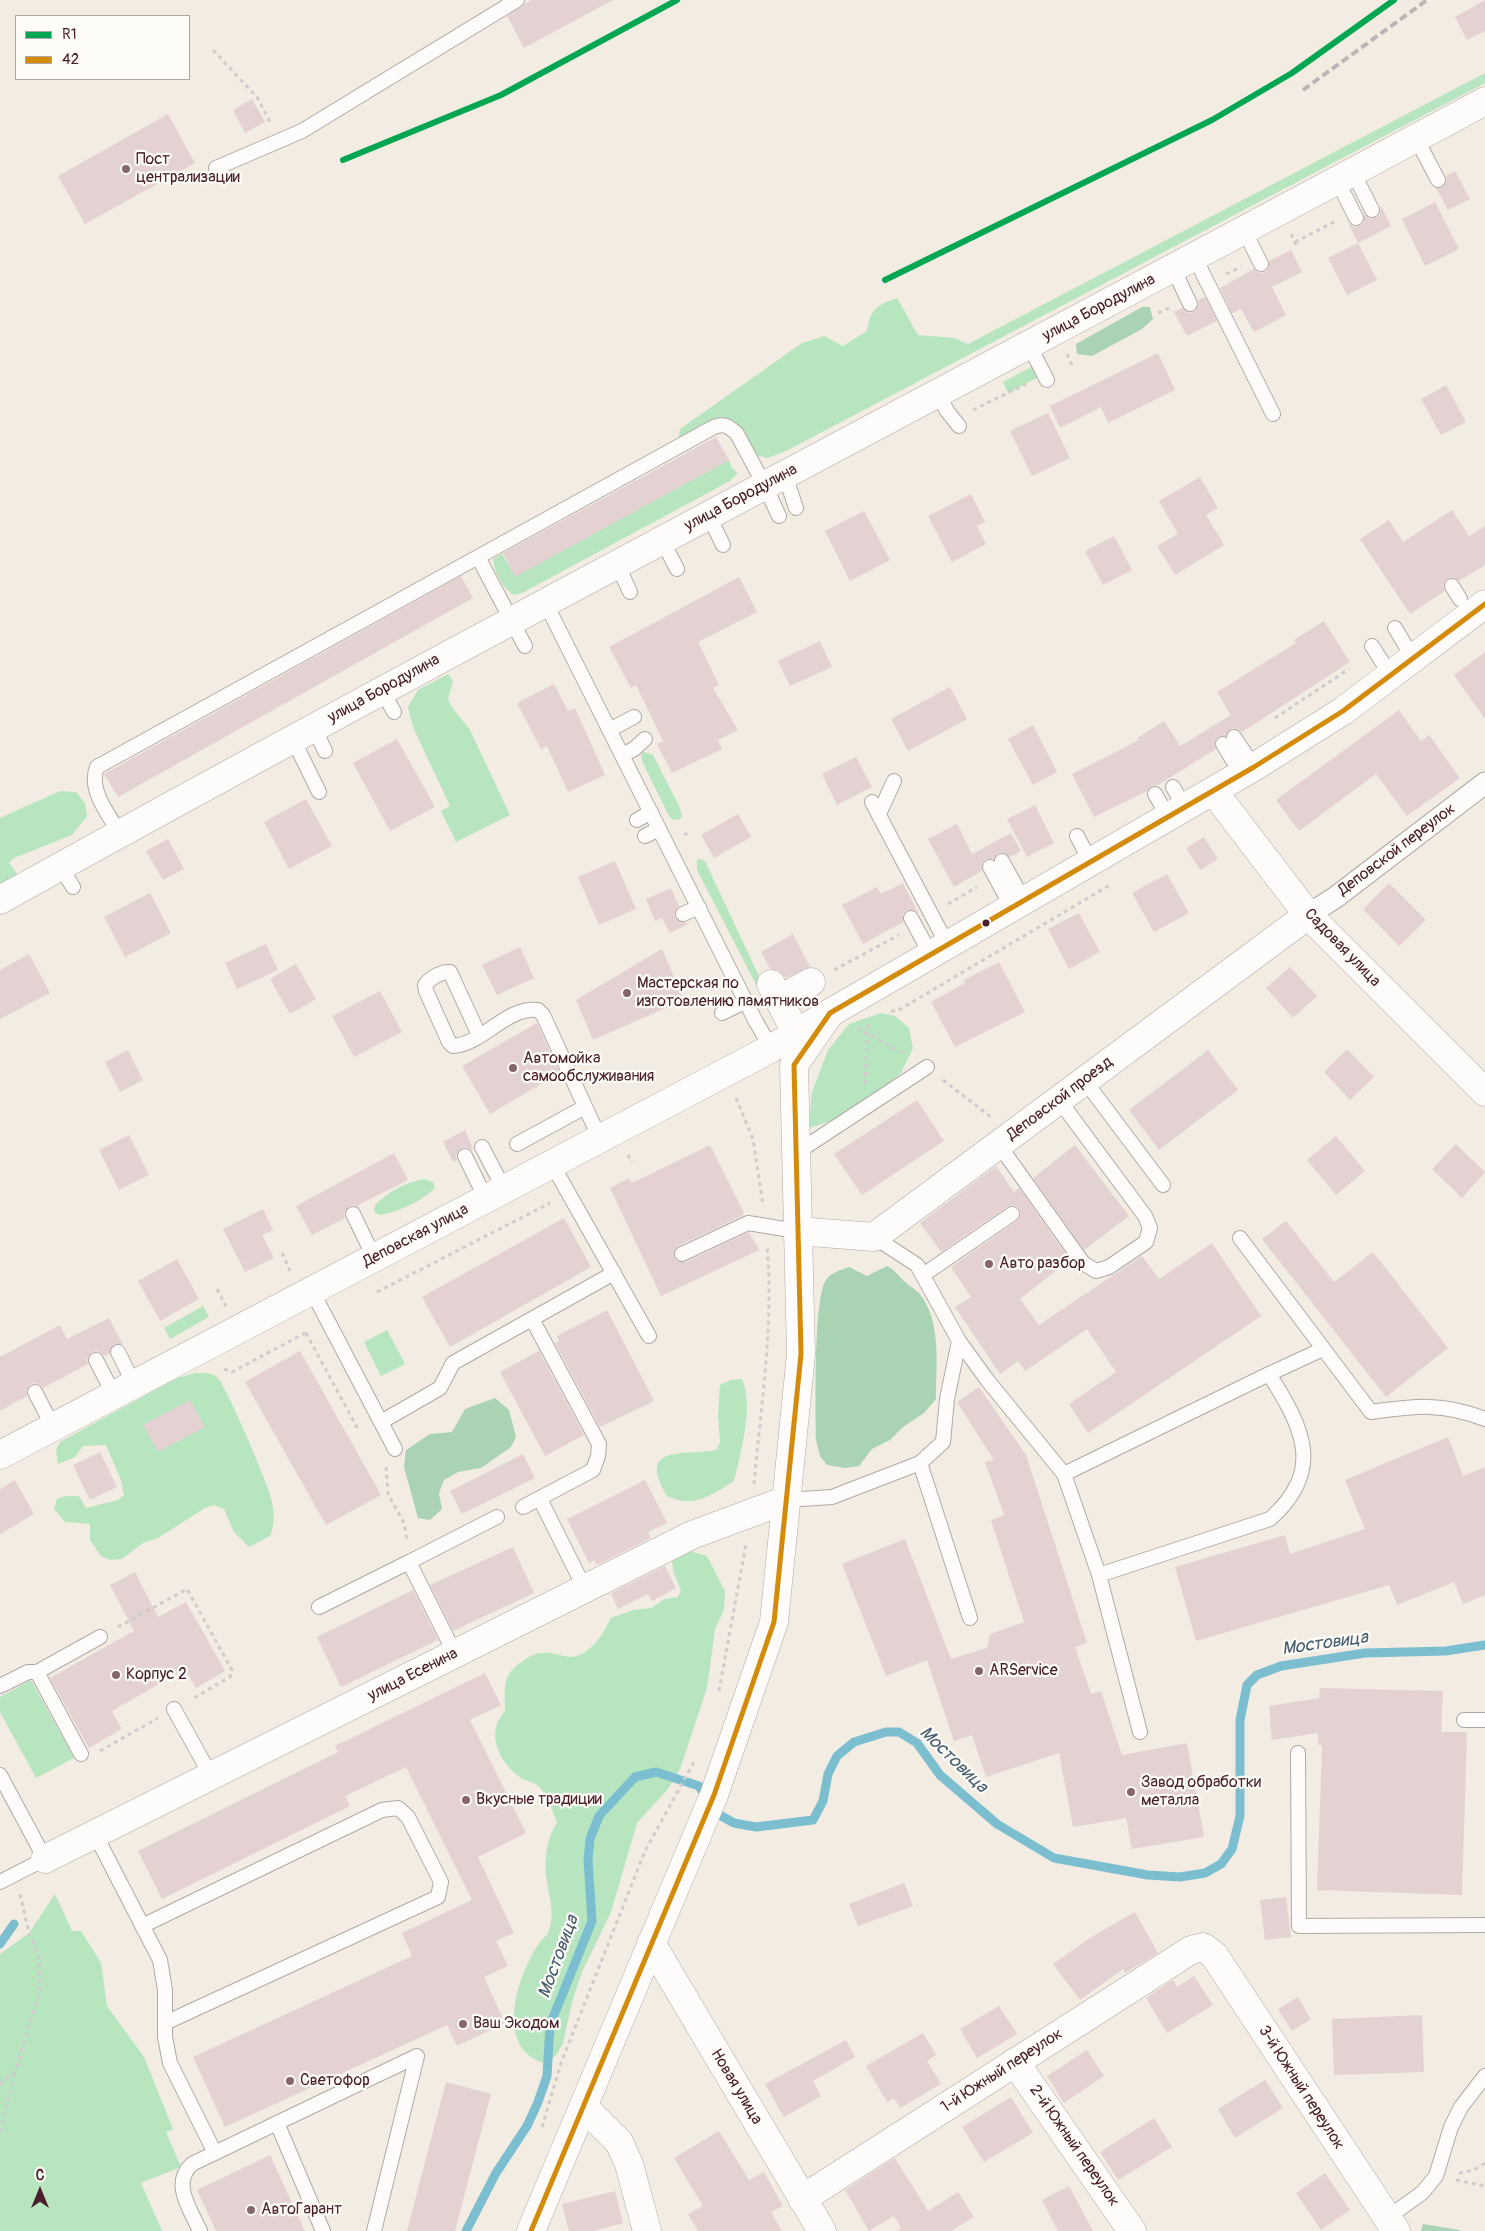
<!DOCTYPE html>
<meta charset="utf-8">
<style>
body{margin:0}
#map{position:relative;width:1485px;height:2231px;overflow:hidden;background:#f2ece2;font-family:Pangolin,sans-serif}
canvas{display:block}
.legend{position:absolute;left:15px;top:15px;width:175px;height:65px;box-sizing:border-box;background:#fdfcf7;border:1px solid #b5a4a5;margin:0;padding:6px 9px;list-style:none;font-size:15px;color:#4a1f2b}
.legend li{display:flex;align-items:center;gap:10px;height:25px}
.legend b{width:25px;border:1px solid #b5a4a5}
.north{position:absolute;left:15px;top:2166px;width:50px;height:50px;-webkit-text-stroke:4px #fdfcf7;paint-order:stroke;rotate:0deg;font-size:14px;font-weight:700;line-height:20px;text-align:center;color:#4a1f2b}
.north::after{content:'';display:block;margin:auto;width:18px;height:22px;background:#4a1f2b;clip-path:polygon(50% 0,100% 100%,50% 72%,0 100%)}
</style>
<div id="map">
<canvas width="1485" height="2231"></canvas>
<ul class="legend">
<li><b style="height:6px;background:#00a651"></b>R1</li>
<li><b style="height:6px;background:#d48b09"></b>42</li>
</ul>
<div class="north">С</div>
</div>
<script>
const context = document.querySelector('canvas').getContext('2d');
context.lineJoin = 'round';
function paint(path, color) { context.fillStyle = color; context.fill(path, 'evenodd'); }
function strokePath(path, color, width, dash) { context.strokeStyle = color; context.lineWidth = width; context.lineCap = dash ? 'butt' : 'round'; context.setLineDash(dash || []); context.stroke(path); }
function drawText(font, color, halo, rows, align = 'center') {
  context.font = font + ' Pangolin,sans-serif'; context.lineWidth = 4.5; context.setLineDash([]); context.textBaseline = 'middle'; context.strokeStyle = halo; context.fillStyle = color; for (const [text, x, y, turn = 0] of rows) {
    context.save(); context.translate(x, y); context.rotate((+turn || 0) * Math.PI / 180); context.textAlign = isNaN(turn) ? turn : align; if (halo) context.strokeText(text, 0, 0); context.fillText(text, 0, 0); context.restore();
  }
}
paint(new Path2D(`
 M1485,73V83L786,451L768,458L753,455L738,429L678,440L680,429L802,343L824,336L843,346L867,331C871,308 876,306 897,298L918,335L954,338L968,344Z
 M1033,366L1039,377L1008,393L1003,382Z
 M729,460L732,468L738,473L730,481L522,593L514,595C503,589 494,571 493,559L502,554L515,576Z
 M448,674L453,681L448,699L451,706L470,730L510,815L456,842L441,811L450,806L413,727L408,707L418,690Z
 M644,752L653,755L680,808L682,817L679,820L672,819L668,814L642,761L641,754Z
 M60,791L76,792L85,803L87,816L72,835L14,858L9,863L18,875L0,887V818Z
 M700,859L705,861L763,985L766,1004L697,870V860Z
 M881,1013L895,1016L909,1028L913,1048L901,1073L877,1093L835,1120L809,1128L812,1092L828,1050L849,1024Z
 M424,1179L433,1182L435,1188C422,1201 398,1212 380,1215L374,1212L375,1205C390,1191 404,1183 424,1179Z
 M203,1306L209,1317L170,1339L164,1328Z
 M387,1330L405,1364L381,1376L364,1342Z
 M195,1373C203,1373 211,1372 217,1377C226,1385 270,1488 272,1502C274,1513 275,1525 270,1536L249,1547L234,1532L224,1509L214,1505L205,1508L158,1538L143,1543L122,1559L109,1560L101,1556L90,1540V1524L65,1522L54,1509L57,1499L66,1496H79L86,1508L118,1500L124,1495L121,1480L106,1445L83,1446L75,1457L58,1464L56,1450L60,1442L177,1378Z
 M742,1379C754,1406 741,1452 734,1481C712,1495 693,1509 667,1496C636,1444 684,1456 716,1450L720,1443L718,1414L720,1385L730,1380Z
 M690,1551L707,1556L725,1591L724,1610L715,1629L707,1688L680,1769L668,1789L637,1823L611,1912L582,1972L573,1999L563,2043L557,2054L547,2064C501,2053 512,1998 527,1965C530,1958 535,1949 540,1942C543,1938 548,1935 549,1930C555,1914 549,1897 547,1881C544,1863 546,1838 557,1823C552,1811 548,1794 537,1785C533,1782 527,1781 523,1779C500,1765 484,1733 505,1711C505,1688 501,1675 523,1661C529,1656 536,1653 544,1653C553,1652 562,1657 571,1657C591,1655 603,1634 611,1618L633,1610L651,1608L665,1599L678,1597L681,1590L673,1571L672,1558Z
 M31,1680L74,1758L36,1778L0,1712V1697Z
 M55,1894L72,1931H81L101,1963L107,2006L144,2057L173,2129L166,2132L181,2167L141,2183L162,2231H0V1954L29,1933Z`), '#b7e5c0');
paint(new Path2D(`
 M1142,307H1150L1153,319L1142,329L1092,356L1077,354L1076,344Z
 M887,1266C895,1270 898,1275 904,1281C909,1286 915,1289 919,1293C942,1321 936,1366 936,1399L924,1413L903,1427L890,1440L872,1449L859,1466L845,1468L827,1465L820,1456L816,1440C816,1411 813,1299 826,1280C831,1272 842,1270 849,1267L867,1276Z
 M495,1398L509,1410L516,1437L511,1447L481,1468L458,1472L444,1480L439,1493L442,1509L430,1520L418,1518L404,1467L406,1450L430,1434L452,1432L465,1409Z
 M1423,2224L1459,2230L1460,2231H1421Z`), '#a9d3b2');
strokePath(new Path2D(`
 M0,1944L14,1924
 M466,2231L496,2173L527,2126L538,2102L547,2076L550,2025L592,1921L588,1860L590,1839L599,1816L635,1777L656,1772L699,1786L716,1813L734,1823L756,1827L813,1820L823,1801L828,1774L837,1756L854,1742L886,1732H899L917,1743L940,1775L997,1824L1054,1858L1148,1875L1180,1877L1205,1873L1221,1864L1232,1849L1240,1816V1720L1247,1685L1257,1675L1281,1666L1365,1653L1446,1651L1485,1645`), '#7bbed0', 9);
paint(new Path2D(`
 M531,0H613L524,48L507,16Z
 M1485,0V31L1467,40L1455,17Z
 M252,99L265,122L245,133L233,110Z
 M168,114L195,163L85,224L58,176Z
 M1455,171L1470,199L1448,210L1436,188L1442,187L1447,181L1446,176Z
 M1435,202L1459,249L1425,266L1402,219Z
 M1381,206L1391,226L1358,243L1348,223L1355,227L1359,226L1364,222V214L1371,219L1375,218L1380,214Z
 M1358,243L1377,280L1347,295L1328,258Z
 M1291,250L1302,272L1272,287L1286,315L1254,332L1241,309L1232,313L1220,288L1254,269L1260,273L1265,272L1269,268V261Z
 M1205,297L1217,321L1187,336L1174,312L1182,308L1189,313L1194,312L1199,305L1198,300Z
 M1158,353L1175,390L1108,423L1101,407L1060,428L1050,406Z
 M1446,385L1466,422L1441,435L1421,399Z
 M1048,413L1070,458L1032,476L1010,431Z
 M716,437L729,460L515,577L503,553Z
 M1200,477L1218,508L1206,515L1224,545L1175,575L1157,546L1178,534L1159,501Z
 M971,494L985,522L977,526L986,544L952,562L928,516Z
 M1452,510L1469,536L1485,526V565L1459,581L1452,577L1447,579L1443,586L1445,591L1410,614L1360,539L1389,520L1403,542Z
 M864,511L890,560L850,581L825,531Z
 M1114,536L1132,570L1103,585L1085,551Z
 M461,576L473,598L118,797L104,774Z
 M739,577L757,612L698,642L719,685L713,688L738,730L718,740L722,749L672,773L657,744L663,741L636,685L631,688L609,647Z
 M1324,621L1350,662L1242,732L1233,728L1229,730L1226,736L1218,737L1214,744L1216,749L1158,785L1151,786L1147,791L1094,817L1072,774L1139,740L1137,738L1164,721L1180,746L1231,715L1217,692L1296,643L1294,640Z
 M820,641L832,667L790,686L778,661Z
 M1485,652V719L1454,675Z
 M554,684L568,711L575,708L605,775L568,792L547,746L541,749L517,703Z
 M950,687L967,719L908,751L891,719Z
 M1399,710L1421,741L1429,735L1460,778L1407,816L1376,774L1299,831L1276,800Z
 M1033,725L1057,772L1033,785L1008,739Z
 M397,739L435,807L390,831L353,763Z
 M856,757L872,787L837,805L822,774Z
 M306,799L332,846L289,869L264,822Z
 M1035,805L1054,843L1027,857L1007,819Z
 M738,814L751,837L714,858L701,835Z
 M957,824L972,854L1011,833L1021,851L1010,857L1002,852L997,854L994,859H986L982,863V871L954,887L928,839Z
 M1204,837L1218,859L1200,870L1186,848Z
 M168,839L184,869L163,880L146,851Z
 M615,861L636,909L599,925L578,877Z
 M1167,874L1189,913L1154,932L1132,893Z
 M903,883L919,914L915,910H907L903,914V922L863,944L842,905L877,887L881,894Z
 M1389,883L1426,920L1399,946L1363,909Z
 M671,888L679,906L674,913L675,918L688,924L670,933L662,918L655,921L646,899Z
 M150,893L171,933L125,957L104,917Z
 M1079,913L1100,952L1069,969L1048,929Z
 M793,934L810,967L786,978L779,971L770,969L761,952Z
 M266,944L278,970L237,989L225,963Z
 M520,947L534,978L497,995L482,965Z
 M662,949L684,1000L593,1040L576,1000Z
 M29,954L50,993L0,1019V970Z
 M999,962L1025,1012L955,1047L931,1002L965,983L964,980Z
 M296,964L316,999L290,1014L270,979Z
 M1290,967L1317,996L1293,1018L1266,988Z
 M380,991L402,1032L354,1057L332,1016Z
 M537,1023L560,1073L490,1114L462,1066Z
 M1347,1049L1374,1077L1350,1100L1324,1072Z
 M128,1050L143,1080L120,1092L105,1062Z
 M1208,1050L1238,1090L1159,1150L1129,1110Z
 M917,1100L944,1141L862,1195L834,1154Z
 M465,1130L474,1151L466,1147L461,1148L456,1155L457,1160L453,1162L443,1142Z
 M129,1135L149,1175L119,1190L99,1150Z
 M1336,1136L1365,1171L1336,1195L1307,1160Z
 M1456,1144L1485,1172L1462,1198L1432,1169Z
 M710,1145L744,1213L742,1216L678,1246L675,1249L674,1257L677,1261L686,1262L749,1232L759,1250L661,1296L610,1188L629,1178L632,1183Z
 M1075,1145L1129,1216L1084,1250L1033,1178Z
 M394,1153L408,1180L358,1205L360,1209L354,1205L349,1206L344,1213L345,1218L312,1235L296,1206Z
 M996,1166L1014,1192L1019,1188L1070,1260L1020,1299L1039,1325L1142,1256L1159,1279L1212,1243L1261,1316L1088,1433L1069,1404L1116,1372L1087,1329L1025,1371L1018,1361L1000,1374L955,1307L971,1297L951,1267L1017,1221L1021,1214L1019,1209L1012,1205L1007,1207L941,1252L920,1223Z
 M263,1209L273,1230L262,1235L274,1258L245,1272L223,1229Z
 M564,1218L591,1267L450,1347L422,1297Z
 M1286,1221L1334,1282L1373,1252L1448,1348L1386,1397L1262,1239Z
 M177,1259L199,1299L160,1321L138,1281Z
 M607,1310L654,1401L600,1427L555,1343L559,1341L557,1336Z
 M109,1318L123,1345L114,1344L110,1353L104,1356L97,1351L92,1352L87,1359L88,1364L43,1388L36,1383L31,1384L26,1391L27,1396L0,1411V1357L60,1325L67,1339Z
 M300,1351L381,1495L326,1525L245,1382Z
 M539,1351L584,1435L545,1456L500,1372Z
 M979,1387L1026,1455L1087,1643L1075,1647L1091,1694L1101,1691L1122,1755L1187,1743L1204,1837L1132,1849L1126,1818L1073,1827L1059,1753L986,1777L972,1735L954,1741L927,1660L886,1676L842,1564L905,1539L951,1659L987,1648L990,1634L1024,1622L991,1520L1004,1515L985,1462L994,1460L957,1402Z
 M190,1400L205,1427L158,1452L143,1425Z
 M1448,1437L1463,1476L1485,1467V1595L1463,1604L1454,1582L1397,1605L1389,1585L1196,1641L1175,1567L1285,1535L1290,1554L1365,1529L1345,1480Z
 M100,1452L117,1487L90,1500L73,1465Z
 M523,1454L535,1478L462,1514L450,1491Z
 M15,1480L34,1514L0,1534V1489Z
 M645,1480L667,1523L648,1532L651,1538L597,1565L594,1560L589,1563L567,1519Z
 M513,1547L534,1593L453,1631L430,1585Z
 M665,1566L676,1588L652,1601L648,1594L618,1609L611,1593Z
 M135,1572L158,1617L186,1602L225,1671L196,1688L185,1669L112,1711L122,1729L89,1748L50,1678L134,1631L110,1585Z
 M413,1590L438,1640L341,1687L317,1637Z
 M485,1673L501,1705L470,1720L526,1833L478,1857L514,1933L496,1941L508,1966L484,1977L505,2023L457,2046L447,2025L225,2127L193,2057L412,1956L402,1933L472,1900L406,1767L345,1796L350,1806L162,1899L138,1851L338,1752L335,1746Z
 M1320,1688L1443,1691L1441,1732H1467L1462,1895L1317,1890L1322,1745H1318V1733L1272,1740L1269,1706L1319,1698Z
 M904,1883L913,1906L858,1926L849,1904Z
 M1286,1897L1291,1937L1265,1940L1260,1900Z
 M1135,1912L1158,1953L1125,1973L1123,1969L1080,2000L1053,1964L1088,1939Z
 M1194,1976L1213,2005L1167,2033L1146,1998L1173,1980L1177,1987Z
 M1298,1997L1311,2019L1292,2031L1278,2009Z
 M999,2006L1017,2034L977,2058L960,2029Z
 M1422,2015L1424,2072L1334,2075L1332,2019Z
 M923,2033L936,2055L927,2061L941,2084L900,2108L894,2098L887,2102L866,2066Z
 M846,2040L855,2057L813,2081L821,2096L784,2117L765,2084Z
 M1087,2050L1104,2076L1064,2103L1047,2076Z
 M1265,2080L1283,2108L1235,2138L1218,2109Z
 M446,2082L491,2094L455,2231H407Z
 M1011,2097L1033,2133L984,2162L962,2127Z
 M1154,2118L1172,2147L1118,2180L1100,2152Z
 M719,2131L749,2180L764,2172L783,2206L771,2212L782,2231H698L688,2214L703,2206L674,2158Z
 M270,2155L305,2231H216L197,2190Z
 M895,2158L928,2211L958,2192L974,2217L951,2231H897L901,2228L894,2216L869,2231L845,2190Z
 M1325,2173L1350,2210L1321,2230L1296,2193Z
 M1069,2186L1093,2231H1058L1042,2200Z
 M615,2191L623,2223L594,2231H569L562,2204Z`), '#e4d2d2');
const service = new Path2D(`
 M1416,138L1438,180
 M216,168L302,131L517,0
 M1353,172L1372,210
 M1337,180L1356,218
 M1244,230L1261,264
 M1194,256L1273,414
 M1173,268L1190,304
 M1029,345L1047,380
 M938,393L947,411L959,426
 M785,475L796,508
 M709,516L723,545
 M662,540L677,569
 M478,557L525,646
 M617,564L630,592
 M1452,586L1460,599
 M545,602L756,1022L773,1051
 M1395,628L1413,658
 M1372,646L1391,676
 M382,690L394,712
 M314,727L325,751
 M609,730L634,717
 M1234,737L1254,767
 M293,739L319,792
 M1223,744L1242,775
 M622,755L634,749L645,739
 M1173,787L1185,808
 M1155,794L1169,818
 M872,802L948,946
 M879,814L894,781
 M637,820L651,812
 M119,832C108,814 88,789 97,767L712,428C723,423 728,425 737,434L765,486L779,516
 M645,836L659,829
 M1077,836L1091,863
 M1002,861L1024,901
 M60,866L73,887
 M990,867L1012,908
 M683,914L699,907
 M911,918L931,955
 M722,1013L746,1001
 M479,1035L450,972C442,971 430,978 425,985L426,991L449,1042L453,1046C483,1044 507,1006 538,1010L543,1015L600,1139
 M1085,1081L1163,1185
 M517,1144L585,1107
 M999,1145L1083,1263L1096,1271L1109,1267L1146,1242L1150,1228L1145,1216L1059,1100
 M482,1147L504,1189
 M796,1153L927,1067
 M465,1156L486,1199
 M552,1164L649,1336
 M353,1214L374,1257
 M874,1237L917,1265L959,1341L988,1381L1064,1474L1269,1374
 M1240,1238L1371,1412C1415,1406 1442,1402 1485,1419
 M682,1254L748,1223L797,1231
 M923,1275L1012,1214
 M312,1291L395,1449
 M118,1352L134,1384
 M96,1360L114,1395
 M35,1392L53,1427
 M381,1422L440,1388L453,1363L614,1273
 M920,1463L970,1618
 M1064,1474L1099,1575L1270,1519C1325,1470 1303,1428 1269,1374L1323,1349
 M540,1499L585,1589
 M786,1500L832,1497L920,1463L943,1442L947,1399L959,1341
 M523,1507L593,1470L598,1456L599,1444L532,1319
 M409,1562L497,1517
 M1099,1575L1140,1732
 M319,1607L409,1562L455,1654
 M37,1672L81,1754
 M0,1686L28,1672H37L100,1637
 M174,1709L211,1776
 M1464,1720H1485
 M1298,1753L1299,1926L1485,1925
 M0,1775L45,1859L0,1882
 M95,1834L160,1960L165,1990V2037L170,2063L215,2153
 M142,1926L382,1810L398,1808L408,1817L441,1882L438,1897L165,2023
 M277,2123L417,2056L374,2231
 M1387,2218L1422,2193L1436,2176L1451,2127L1461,2107L1485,2076
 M200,2231C190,2208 171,2184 192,2164L277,2123L323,2231`);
const pedestrian = new Path2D(`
 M1308,915L1336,897L1485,783`);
const minor = new Path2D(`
 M1214,792L1308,915L1485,1092
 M0,900C492,627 990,367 1485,101
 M771,984L796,1033
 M779,1000L811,982
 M797,1231L874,1237L1308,915
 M0,1455L770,1049L830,1013
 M45,1859L692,1535L786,1500
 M651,1943L822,2231
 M1015,2062L1132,2231
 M584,2107L619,2142L629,2164L647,2231
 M802,2199L1191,1950L1203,1947L1214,1955L1396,2231`);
const secondary = new Path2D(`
 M531,2231L714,1795L774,1622L801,1354L794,1065L830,1013L1254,767L1343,711L1485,604`);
strokePath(service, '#b2a8a4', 16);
strokePath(pedestrian, '#b2a8a4', 23);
strokePath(minor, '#b2a8a4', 29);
strokePath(secondary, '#b2a8a4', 29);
strokePath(new Path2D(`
 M213,50L257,97L271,124
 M1291,234L1297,247
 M1295,242L1336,221
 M1226,274L1241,267
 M1158,313L1169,308
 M1067,354L1073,367
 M973,410L1026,384
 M1275,718L1349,669
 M684,835L691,831
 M948,904L977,887
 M834,970L899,935
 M891,1011H897L1110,885
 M857,1028L906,1055
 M943,1080L991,1117
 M865,1084L868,1023
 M736,1098L753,1139L763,1205
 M628,1155L632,1163
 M282,1253L290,1271
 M217,1289L226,1306
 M377,1292L550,1203
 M306,1333L359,1431
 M224,1369L232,1372L307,1332
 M386,1467L388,1494L404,1523L407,1541
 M754,1484C761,1405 774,1324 767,1246
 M118,1627L187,1589L232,1670L230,1677L192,1699
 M719,1691L746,1544
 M100,1751L158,1718
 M0,2084L15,2072L40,1990L39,1956L29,1933L20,1894
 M542,2127L561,2063L645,1851L695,1760
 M0,2132L15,2073
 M1459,2173L1474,2170L1485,2163
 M1456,2180L1485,2186`), '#d1cccb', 3, [4, 4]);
strokePath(service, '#fdfcfb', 14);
strokePath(pedestrian, '#fdfcfb', 21);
strokePath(minor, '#fdfcfb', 28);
strokePath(secondary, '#fdfcfb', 28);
strokePath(new Path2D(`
 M1303,90L1427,0
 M343,160L501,95L677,0
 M885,280L1212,120L1292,73L1394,0`), '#bbb5b5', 4, [8, 4]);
strokePath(new Path2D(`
 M531,2231L714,1795L774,1622L801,1354L794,1065L830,1013L1254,767L1343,711L1485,604`), '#d48b09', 5);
strokePath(new Path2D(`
 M343,160L501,95L677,0
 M885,280L1212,120L1292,73L1394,0`), '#00a651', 6);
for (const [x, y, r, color] of [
 [126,169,5,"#85676b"],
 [986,923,4.5,"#4a1f2b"],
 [627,993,5,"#85676b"],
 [513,1068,5,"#85676b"],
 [989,1264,5,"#85676b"],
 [979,1671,5,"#85676b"],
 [116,1675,5,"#85676b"],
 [1131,1792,5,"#85676b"],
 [466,1800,5,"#85676b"],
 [463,2024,5,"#85676b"],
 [290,2081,5,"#85676b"],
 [251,2210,5,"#85676b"]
]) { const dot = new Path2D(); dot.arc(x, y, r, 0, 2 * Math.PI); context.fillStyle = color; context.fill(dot); strokePath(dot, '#fdfcf7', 2); }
drawText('16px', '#4a1f2b', '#fdfcf7', [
 ["Пост",136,160],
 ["централизации",136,178],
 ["Мастерская по",637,984],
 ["изготовлению памятников",637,1002],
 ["Автомойка",523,1059],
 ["самообслуживания",523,1077],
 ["Авто разбор",999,1264],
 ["ARService",989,1671],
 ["Корпус 2",126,1675],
 ["Завод обработки",1141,1783],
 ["металла",1141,1801],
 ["Вкусные традиции",476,1800],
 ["Ваш Экодом",473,2024],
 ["Светофор",300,2081],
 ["АвтоГарант",261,2210]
], 'left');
drawText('16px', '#4a1f2b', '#fdfcf7', [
 ["улица Бородулина",1099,308,-28],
 ["улица Бородулина",741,498,-28],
 ["улица Бородулина",384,689,-29],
 ["Деповской переулок",1397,850,-37],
 ["Садовая улица",1342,948,46],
 ["Деповской проезд",1060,1099,-37],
 ["Деповская улица",416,1236,-28],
 ["улица Есенина",413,1675,-27],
 ["1-й Южный переулок",1002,2071,-33],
 ["Новая улица",736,2087,59],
 ["3-й Южный переулок",1301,2088,57],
 ["2-й Южный переулок",1074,2146,55]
]);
drawText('italic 18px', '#495e72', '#fdfcf7', [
 ["Мостовица",1325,1644,-8],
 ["Мостовица",953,1760,44],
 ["Мостовица",559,1957,-70]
]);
</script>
